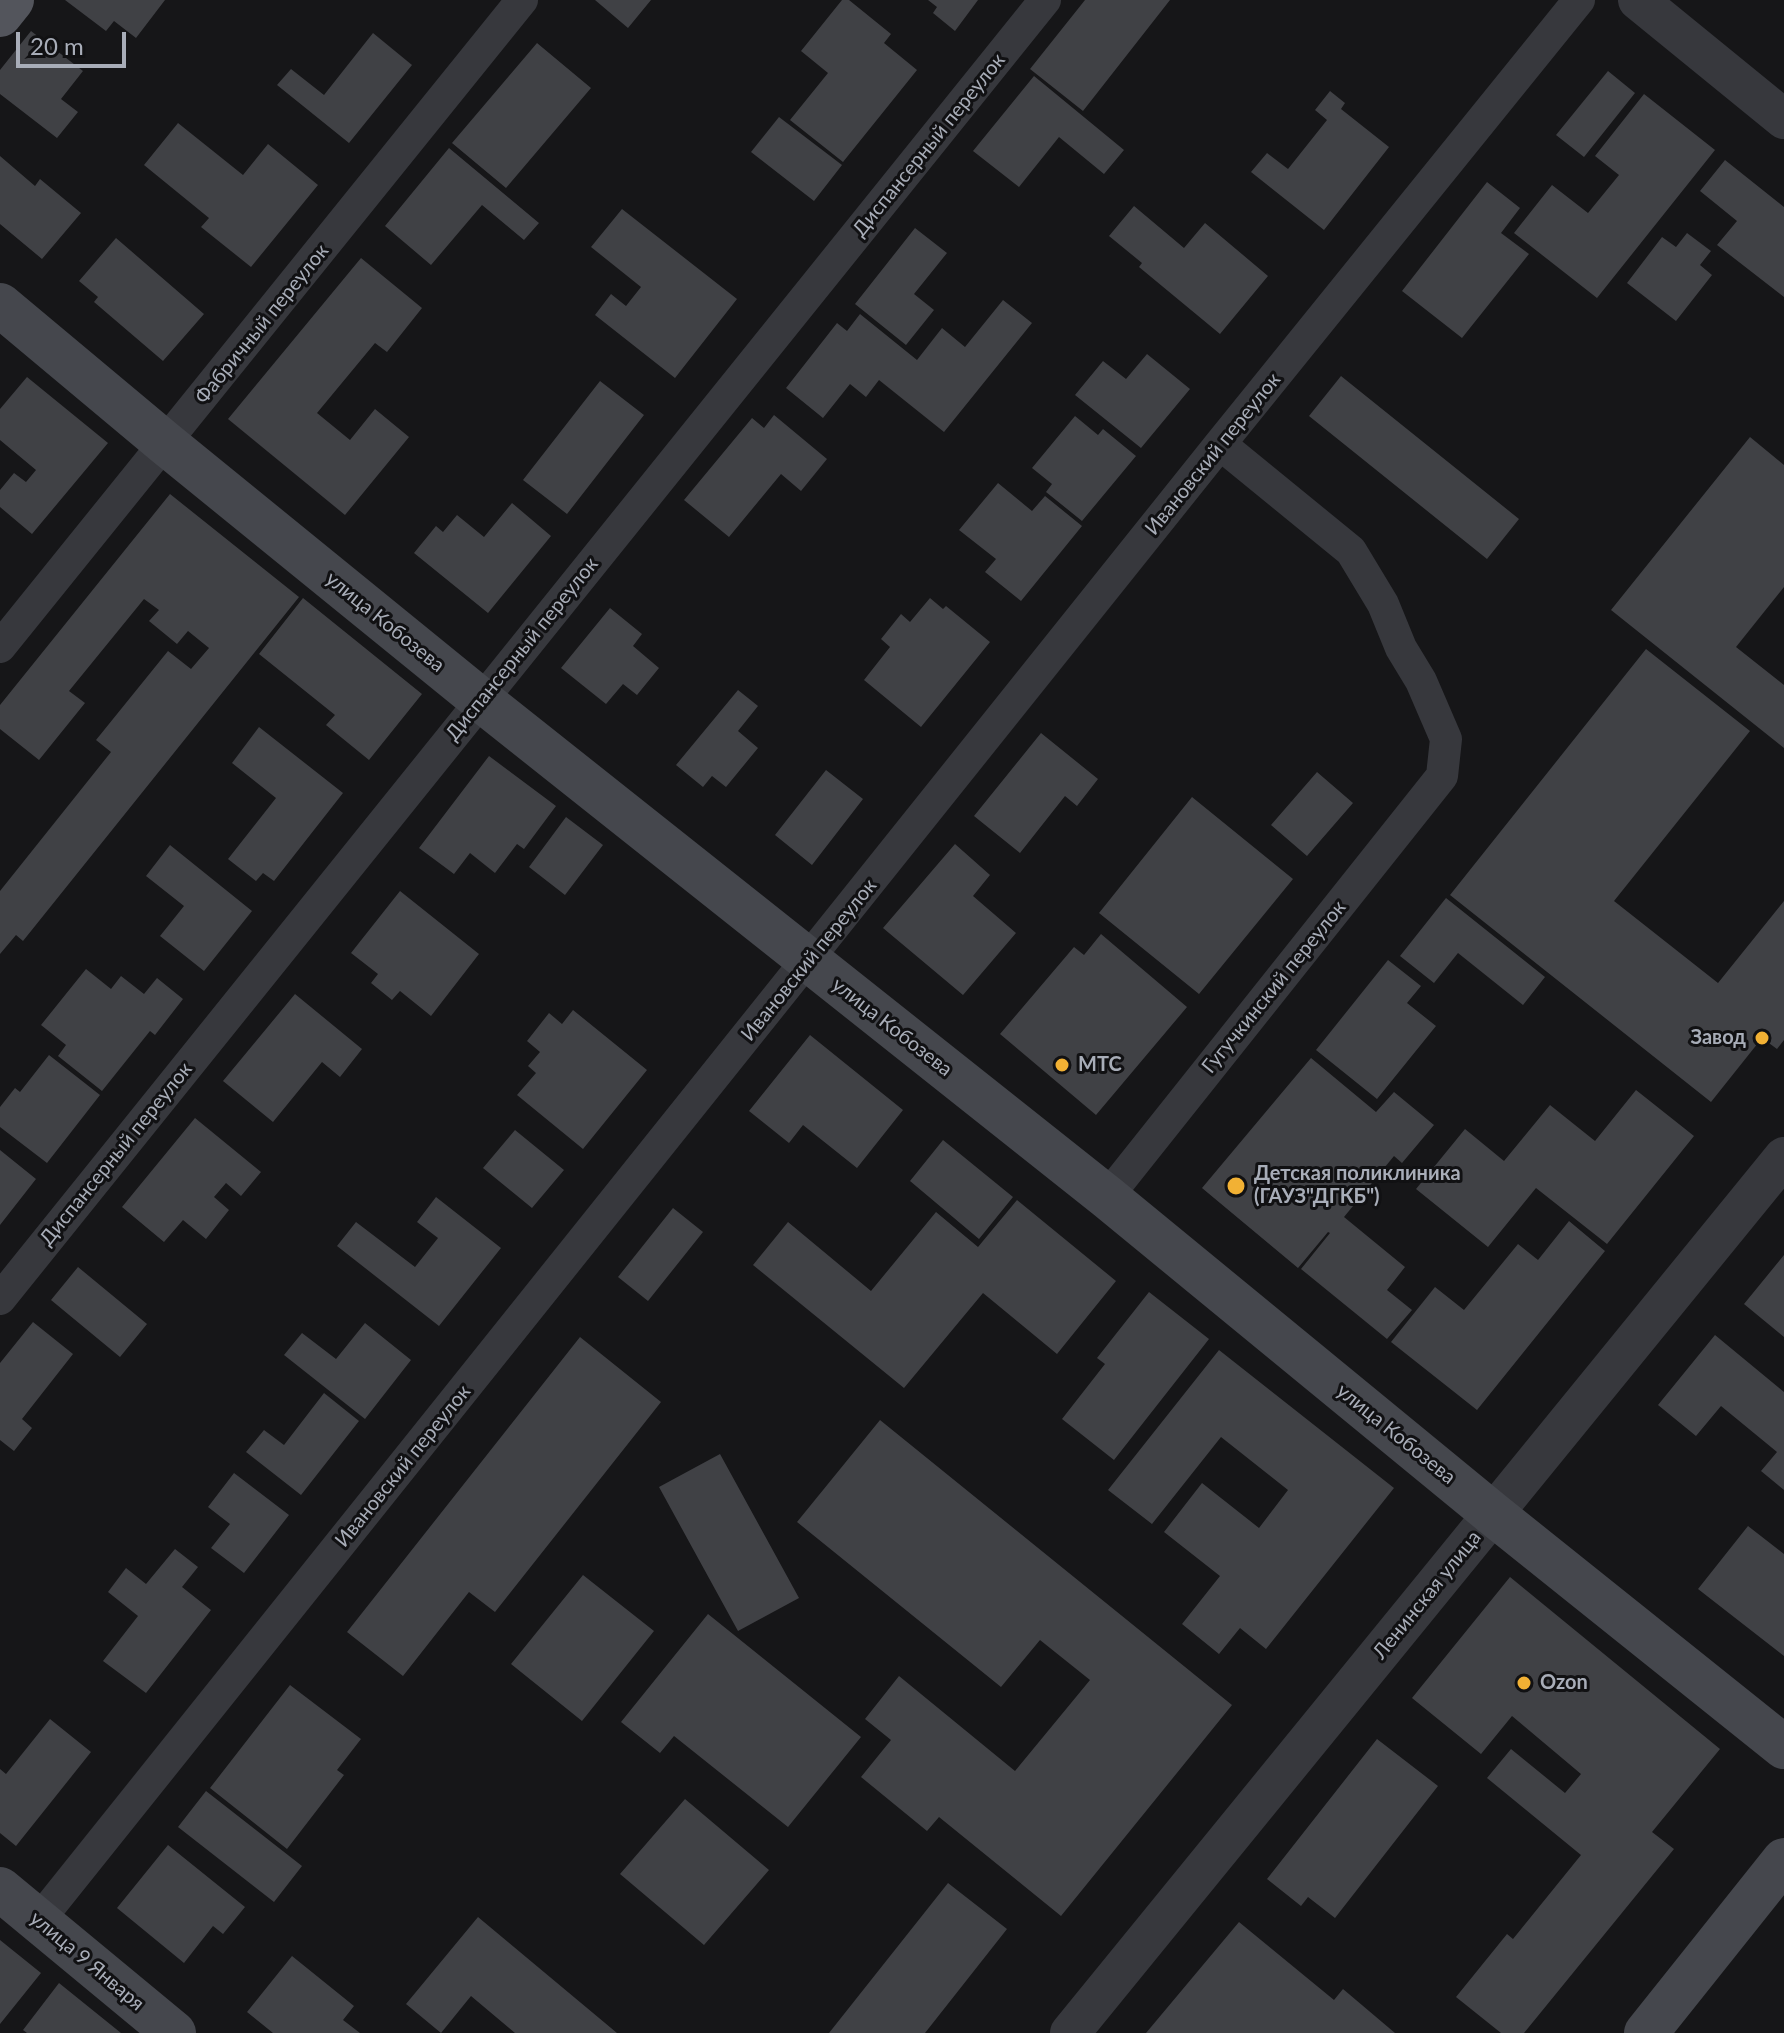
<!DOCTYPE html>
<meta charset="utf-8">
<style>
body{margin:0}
#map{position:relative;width:1784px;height:2033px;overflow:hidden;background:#161618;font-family:Lato,sans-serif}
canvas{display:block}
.scale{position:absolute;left:16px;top:32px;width:110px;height:36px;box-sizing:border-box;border:4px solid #a8adb8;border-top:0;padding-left:10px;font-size:24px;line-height:28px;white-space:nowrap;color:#a8adb8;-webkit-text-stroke:6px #111113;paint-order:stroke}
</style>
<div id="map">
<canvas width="1784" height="2033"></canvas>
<div class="scale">20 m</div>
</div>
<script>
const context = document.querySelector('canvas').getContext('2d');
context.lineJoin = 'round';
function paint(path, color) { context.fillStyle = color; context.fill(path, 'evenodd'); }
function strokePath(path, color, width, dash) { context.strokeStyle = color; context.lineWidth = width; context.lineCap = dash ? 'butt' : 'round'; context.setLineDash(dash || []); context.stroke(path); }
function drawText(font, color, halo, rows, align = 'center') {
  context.font = font + ' Lato,sans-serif'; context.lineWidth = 6; context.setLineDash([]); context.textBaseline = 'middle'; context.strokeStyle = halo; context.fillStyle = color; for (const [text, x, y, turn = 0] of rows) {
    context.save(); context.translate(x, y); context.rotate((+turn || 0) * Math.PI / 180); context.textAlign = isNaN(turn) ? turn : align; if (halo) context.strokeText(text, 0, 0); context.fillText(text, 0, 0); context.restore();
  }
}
paint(new Path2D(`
 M65,0H165L136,38L114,21L106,31Z
 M595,0H651L628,28Z
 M842,0H849L891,34L884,43L917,70L843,162L790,120L828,73L801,51Z
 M928,0H978L955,31L933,13L937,7Z
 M1085,0H1170L1083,111L1030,69Z
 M31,31L83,71L61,99L78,112L57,138L0,94V70Z
 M373,33L412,65L349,143L277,85L291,69L324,95Z
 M537,43L591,88L506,188L452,143Z
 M1608,71L1635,93L1584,157L1556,135Z
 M1034,76L1124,150L1104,174L1059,137L1019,187L973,151Z
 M1330,91L1345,103L1341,109L1389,147L1324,230L1251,172L1267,153L1288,169L1327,120L1315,110Z
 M1644,94L1715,150L1597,298L1514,233L1552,185L1588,213L1619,175L1595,156Z
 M779,117L842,165L814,201L751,152Z
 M178,123L243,175L268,144L318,185L251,267L201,227L209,218L144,165Z
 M449,148L539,223L524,240L482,205L431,265L385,226Z
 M0,156L35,186L40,179L81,213L42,259L0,224Z
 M1725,160L1784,207V297L1717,245L1737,221L1700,191Z
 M1487,182L1520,208L1501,233L1529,254L1462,338L1402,291Z
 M1134,206L1184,248L1205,223L1268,276L1220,334L1139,267L1142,263L1109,236Z
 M622,209L737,299L675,378L595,315L611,294L626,306L641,287L591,247Z
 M915,228L947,253L914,294L934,310L906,345L855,304Z
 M1687,233L1711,251L1700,265L1712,275L1676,321L1627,283L1662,237L1676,247Z
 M116,238L204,314L163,361L94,302L98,297L79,281Z
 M361,258L422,308L387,352L375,343L317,413L350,440L375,409L409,437L345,515L228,419Z
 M1003,300L1032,323L944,432L879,380L866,397L850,384L823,418L786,388L837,323L847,331L860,314L917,360L942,328L965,347Z
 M1147,354L1190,389L1141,448L1075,395L1103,361L1126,379Z
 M1341,376L1519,519L1487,559L1309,416Z
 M27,377L108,443L32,534L0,507V490L14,473L26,482L36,470L0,440V409Z
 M600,381L644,415L567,514L523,480Z
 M774,415L827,459L801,491L781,474L729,537L684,500L752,418L764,428Z
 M1075,416L1098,435L1103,429L1136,456L1082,521L1046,492L1052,484L1032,468Z
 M1750,437L1784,465V587L1736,647L1784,685V748L1611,610Z
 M998,483L1032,511L1045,496L1082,526L1021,601L985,572L996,559L959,530Z
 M170,494L299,597L23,941L16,935L0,954V891L111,752L96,740L168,651L191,669L209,648L188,631L177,644L149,621L159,610L144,599L69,691L85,703L39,760L0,729V705Z
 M512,503L551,536L488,613L414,553L436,526L443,532L457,515L484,537Z
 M303,598L422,694L369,760L326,725L335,715L259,654Z
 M930,598L943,609L946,606L990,642L921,727L864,680L890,647L881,639L901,614L910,622Z
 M610,608L642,634L633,646L659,668L637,695L623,684L606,704L561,668Z
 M1646,649L1750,731L1614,901L1718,983L1784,901V1040L1777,1049L1762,1038L1711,1102L1450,895Z
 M738,690L758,706L738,731L758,748L726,787L712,776L703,787L676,765Z
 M259,727L343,793L274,881L263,873L256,881L228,859L276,798L232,763Z
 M1041,733L1098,779L1077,806L1065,796L1020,853L974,816Z
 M489,756L556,806L524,849L517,844L495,873L470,853L454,874L419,848Z
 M826,770L863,799L812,865L775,835Z
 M1317,772L1353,803L1307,856L1271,825Z
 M1192,797L1293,879L1199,994L1099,913Z
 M566,817L603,845L565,895L529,867Z
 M955,844L990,875L973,896L1016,933L963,995L883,928Z
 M170,845L252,911L204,971L160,936L184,906L146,876Z
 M400,891L479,954L431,1016L400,991L392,1000L371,983L378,974L351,953Z
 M1446,898L1545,977L1523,1005L1458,953L1434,983L1400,956Z
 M1101,934L1187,1007L1096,1115L1000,1034L1074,947L1084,955Z
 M1388,960L1421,986L1407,1003L1436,1026L1377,1099L1316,1050Z
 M86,969L111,989L121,976L144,994L157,978L183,999L155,1035L150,1031L102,1091L58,1056L66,1045L41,1025Z
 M295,994L362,1049L340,1077L322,1062L273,1122L223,1081Z
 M573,1010L647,1070L583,1149L517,1095L536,1073L528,1066L540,1052L527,1041L549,1013L562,1024Z
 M810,1035L903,1110L857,1168L803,1125L789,1143L749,1111Z
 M49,1055L100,1095L47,1163L0,1127V1107L15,1088L20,1092Z
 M1311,1058L1376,1112L1394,1092L1434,1125L1402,1163L1394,1156L1344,1217L1405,1267L1387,1290L1412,1310L1387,1339L1301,1269L1330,1233L1328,1232L1298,1268L1202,1188Z
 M1636,1090L1694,1136L1607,1244L1536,1188L1488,1247L1416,1189L1465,1129L1504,1161L1550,1105L1595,1141Z
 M195,1118L261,1172L241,1196L226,1183L214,1197L229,1210L206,1239L183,1220L164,1242L122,1207Z
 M515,1130L564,1170L532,1208L483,1168Z
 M943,1140L1013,1197L979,1239L910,1181Z
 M0,1150L36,1179L0,1225Z
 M436,1197L501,1248L439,1326L337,1246L356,1222L415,1267L438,1238L417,1222Z
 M1017,1200L1116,1281L1057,1354L983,1293L904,1388L753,1265L788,1222L871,1291L936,1212L978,1247Z
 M673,1208L703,1232L648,1301L618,1277Z
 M1569,1221L1605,1251L1477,1410L1391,1342L1435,1287L1464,1310L1518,1244L1538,1260Z
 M1784,1255V1337L1744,1304Z
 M78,1267L147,1324L120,1357L51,1300Z
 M1149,1292L1209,1339L1114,1460L1062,1419L1105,1364L1097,1358Z
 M33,1322L73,1354L22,1419L32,1428L14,1451L0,1440V1363Z
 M365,1323L411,1360L365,1419L284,1355L302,1333L336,1359Z
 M1715,1335L1784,1392V1490L1761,1471L1777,1452L1721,1406L1696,1436L1658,1405Z
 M580,1337L661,1402L495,1612L469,1592L403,1676L347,1632Z
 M1219,1350L1394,1488L1266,1649L1240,1628L1219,1654L1182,1624L1220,1576L1164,1532L1202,1483L1259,1528L1288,1490L1221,1437L1152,1524L1108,1490Z
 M324,1393L359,1421L301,1495L246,1452L264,1430L284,1445Z
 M880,1420L1232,1705L1061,1916L939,1817L927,1831L861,1777L891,1740L865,1719L899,1676L1015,1771L1090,1680L1040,1640L1001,1687L797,1522Z
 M720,1454L799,1598L738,1631L659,1487Z
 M234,1473L289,1515L244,1573L211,1548L230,1524L208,1507Z
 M1748,1526L1784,1554V1656L1698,1589Z
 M175,1549L198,1567L182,1587L211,1610L146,1693L103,1661L138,1616L108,1592L126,1568L146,1584Z
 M583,1575L654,1631L582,1721L511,1664Z
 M1510,1577L1720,1749L1652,1832L1674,1849L1524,2033H1501L1456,1997L1507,1934L1513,1939L1581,1855L1487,1778L1511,1749L1565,1793L1581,1774L1512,1716L1481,1754L1412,1698Z
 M708,1614L861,1737L788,1827L674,1736L660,1753L621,1722Z
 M290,1685L361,1739L337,1770L344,1775L287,1849L210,1788Z
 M50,1719L91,1752L16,1846L0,1833V1769L6,1774Z
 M1377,1739L1438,1786L1335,1918L1308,1897L1301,1906L1267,1879Z
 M206,1791L302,1866L274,1902L178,1827Z
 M685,1799L769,1870L704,1945L620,1874Z
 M168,1845L245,1907L223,1934L213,1926L184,1963L117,1908Z
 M948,1883L1007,1929L925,2033H829Z
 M478,1917L617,2033H515L471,1996L441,2033L406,2004Z
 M1239,1922L1334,2000L1343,1989L1395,2033H1146Z
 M0,1940L41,1973L0,2024Z
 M292,1956L354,2006L343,2020L360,2033H273L247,2012Z
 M59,1983L121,2033H27L23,2030Z`), '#404145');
strokePath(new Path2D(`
 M0,647L522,0
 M1107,1197L1442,776L1446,739L1421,681L1401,648L1383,604L1351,551L1220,444
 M0,1299L1045,0
 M39,1920L1220,444L1579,0`), '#37383d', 32);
strokePath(new Path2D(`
 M1638,0L1784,119
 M1070,2033L1784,1157`), '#37383d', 40);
strokePath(new Path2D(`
 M0,305L165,443L481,700L1107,1197L1493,1514L1784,1747
 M0,1889L174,2033
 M1646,2033L1784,1860`), '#45474d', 44);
strokePath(new Path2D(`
 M0,15L12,0`), '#53555c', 44);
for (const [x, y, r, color] of [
 [1762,1038,8,"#f2b134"],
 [1062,1065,8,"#f2b134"],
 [1236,1186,10,"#f2b134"],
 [1524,1683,8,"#f2b134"]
]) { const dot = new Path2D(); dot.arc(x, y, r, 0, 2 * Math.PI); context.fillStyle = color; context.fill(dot); strokePath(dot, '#111113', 3); }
drawText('20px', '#a8adb8', '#111113', [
 ["Диспансерный переулок",929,145,-51],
 ["Фабричный переулок",262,324,-51],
 ["Ивановский переулок",1213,454,-51],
 ["улица Кобозева",385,622,39],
 ["Диспансерный переулок",522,649,-51],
 ["Ивановский переулок",809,960,-51],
 ["Гугучкинский переулок",1274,987,-51],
 ["улица Кобозева",892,1027,38],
 ["Диспансерный переулок",116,1154,-51],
 ["улица Кобозева",1396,1434,39],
 ["Ивановский переулок",403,1466,-51],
 ["Ленинская улица",1427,1595,-51],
 ["улица 9 Января",87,1961,40]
]);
drawText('bold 20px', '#a8adb8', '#111113', [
 ["Завод",1746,1038,"right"],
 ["МТС",1078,1065],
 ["Детская поликлиника",1254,1174],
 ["(ГАУЗ\"ДГКБ\")",1254,1197],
 ["Ozon",1540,1683]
], 'left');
</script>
